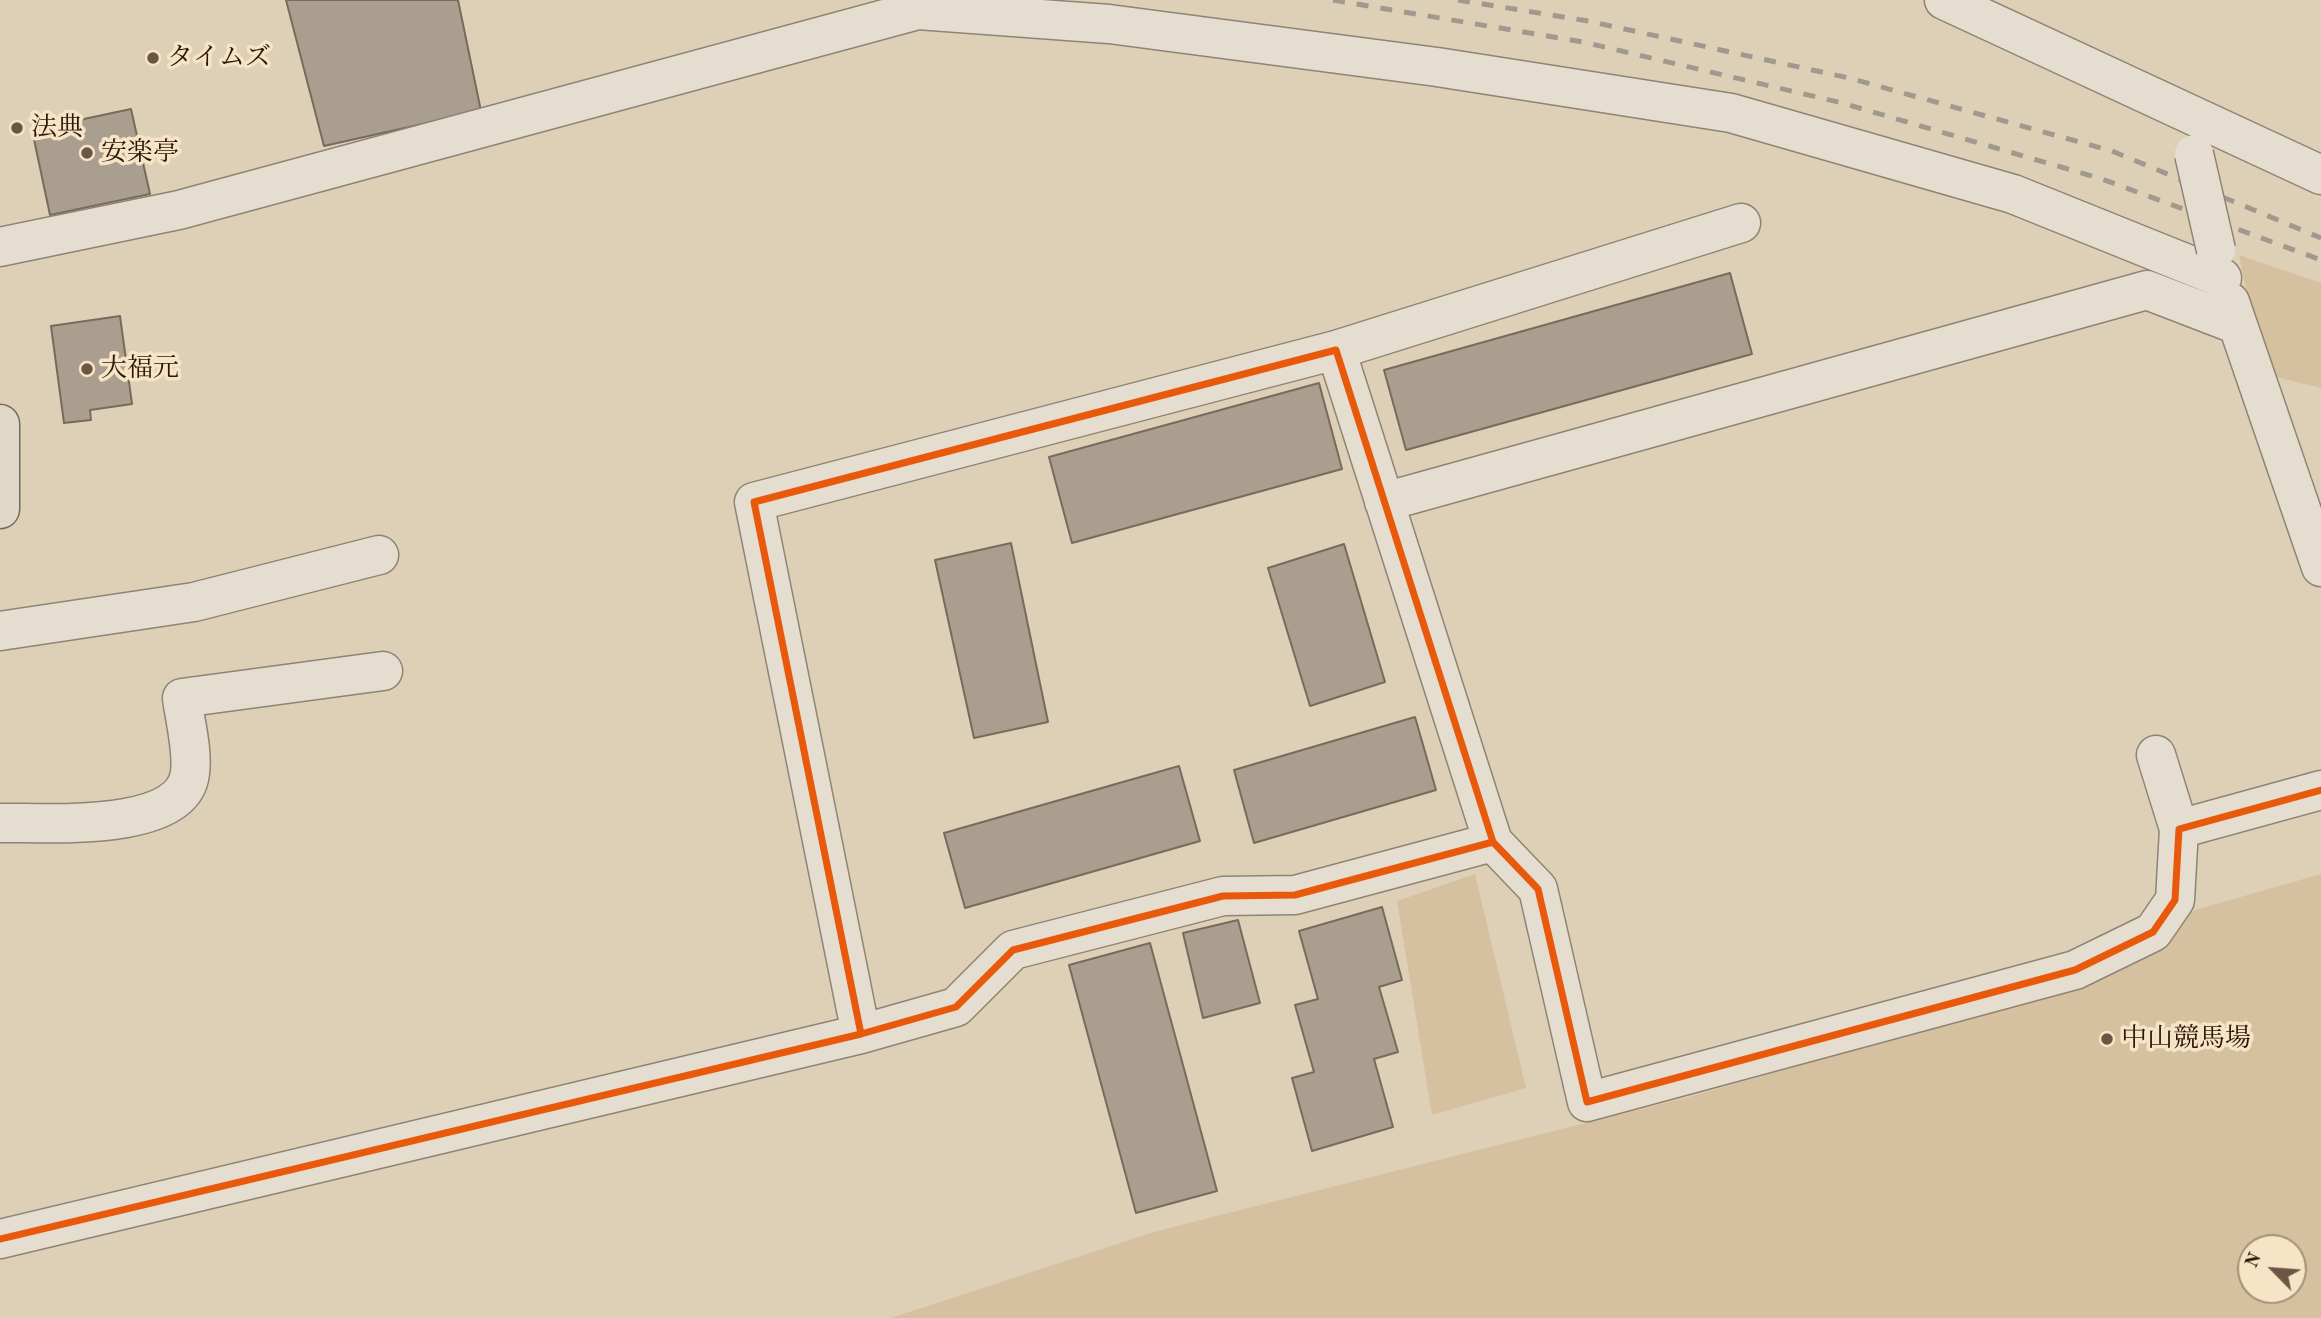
<!DOCTYPE html>
<meta charset="utf-8">
<style>
body{margin:0}
#map{position:relative;width:2321px;height:1318px;overflow:hidden;background:#ded0b7;font-family:"Old Standard TT",serif}
canvas{display:block}
.north{position:absolute;left:2237px;top:1234px;width:70px;height:70px;box-sizing:border-box;background:#f5e4c5;border:2px solid #a59079;border-radius:50%;rotate:295deg;font-size:19px;font-weight:700;line-height:28px;text-align:center;color:#2e1307}
.north::after{content:'';display:block;margin:auto;width:24px;height:32px;background:#6c5545;clip-path:polygon(50% 0,100% 100%,50% 72%,0 100%)}
</style>
<div id="map">
<canvas width="2321" height="1318"></canvas>
<div class="north">N</div>
</div>
<script>
const context = document.querySelector('canvas').getContext('2d');
context.lineJoin = 'round';
function paint(path, color) { context.fillStyle = color; context.fill(path, 'evenodd'); }
function strokePath(path, color, width, dash) { context.strokeStyle = color; context.lineWidth = width; context.lineCap = dash ? 'butt' : 'round'; context.setLineDash(dash || []); context.stroke(path); }
function drawText(font, color, halo, rows, align = 'center') {
  context.font = font + ' "Old Standard TT","Noto Serif JP",serif'; context.lineWidth = 7; context.setLineDash([]); context.textBaseline = 'middle'; context.strokeStyle = halo; context.fillStyle = color; for (const [text, x, y, turn = 0] of rows) {
    context.save(); context.translate(x, y); context.rotate((+turn || 0) * Math.PI / 180); context.textAlign = isNaN(turn) ? turn : align; if (halo) context.strokeText(text, 0, 0); context.fillText(text, 0, 0); context.restore();
  }
}
paint(new Path2D(`
 M2239,255L2321,283V388L2276,377L2254,327Z
 M1475,874L1526,1088L1432,1115L1397,901Z
 M2321,874V1318H891L1157,1231L1685,1098L2100,980L2165,947L2188,912ZM2251,1248H2293V1290H2251Z`), '#d5c19f');
const building = new Path2D(`
 M286,0H458L481,111L324,146Z
 M131,109L150,194L50,215L32,130Z
 M1730,273L1752,354L1406,450L1384,370Z
 M120,316L132,404L90,410L91,420L64,423L51,326Z
 M1319,383L1342,469L1072,543L1049,457Z
 M1011,543L1048,722L974,738L935,560Z
 M1344,544L1385,682L1310,706L1268,568Z
 M1415,717L1436,790L1254,843L1234,770Z
 M1179,766L1200,841L965,908L944,833Z
 M1382,907L1402,980L1379,987L1398,1052L1374,1059L1393,1127L1312,1151L1292,1078L1314,1072L1295,1005L1318,999L1299,931Z
 M1238,920L1260,1003L1203,1018L1183,933Z
 M1150,943L1217,1191L1136,1213L1069,965Z`);
paint(building, '#aa9f8e');
strokePath(building, '#766b5d', 2);
const minor = new Path2D(`
 M1944,0L2321,175
 M0,247L179,210L918,10L1109,24L1437,67L1731,113L2013,194L2222,278
 M2230,302L2321,567
 M1336,350L1493,842L1538,889L1587,1102L2075,970L2153,932L2175,900L2179,829L2156,755
 M1384,502L2147,290L2238,325
 M0,631L194,602L379,555
 M0,823C44,822 183,834 190,773C193,750 185,721 182,698L383,671
 M2179,829L2321,790
 M861,1034L754,502L1336,350L1741,223
 M0,1239L861,1034L956,1007L1013,950L1223,896L1295,895L1493,842`);
const major = new Path2D(`
 M0,424V509`);
strokePath(minor, '#8f8474', 41);
strokePath(major, '#766b5d', 41);
strokePath(minor, '#e4ddd0', 38);
strokePath(major, '#e0d8c9', 38);
strokePath(new Path2D(`
 M1333,0L1583,42L1842,103L2102,179L2321,260
 M1458,0L1588,21L1849,78L2112,151L2321,238`), '#a2998e', 5, [12, 12]);
const minorBridge = new Path2D(`
 M2194,154L2216,250`);
strokePath(minorBridge, '#8f8474', 41, []);
strokePath(minorBridge, '#e4ddd0', 38);
strokePath(new Path2D(`
 M861,1034L754,502L1336,350L1493,842L1538,889L1587,1102L2075,970L2153,932L2175,900L2179,829L2321,790
 M0,1239L861,1034L956,1007L1013,950L1223,896L1295,895L1493,842`), '#e8590c', 7);
for (const [x, y, r, color] of [
 [153,58,7,"#6c5545"],
 [17,128,7,"#6c5545"],
 [87,153,7,"#6c5545"],
 [87,369,7,"#6c5545"],
 [2107,1039,7,"#6c5545"]
]) { const dot = new Path2D(); dot.arc(x, y, r, 0, 2 * Math.PI); context.fillStyle = color; context.fill(dot); strokePath(dot, '#f5e4c5', 2.5); }
drawText('26px', '#2e1307', '#f5e4c5', [
 ["タイムズ",167,58],
 ["法典",31,128],
 ["安楽亭",101,153],
 ["大福元",101,369],
 ["中山競馬場",2121,1039]
], 'left');
</script>
